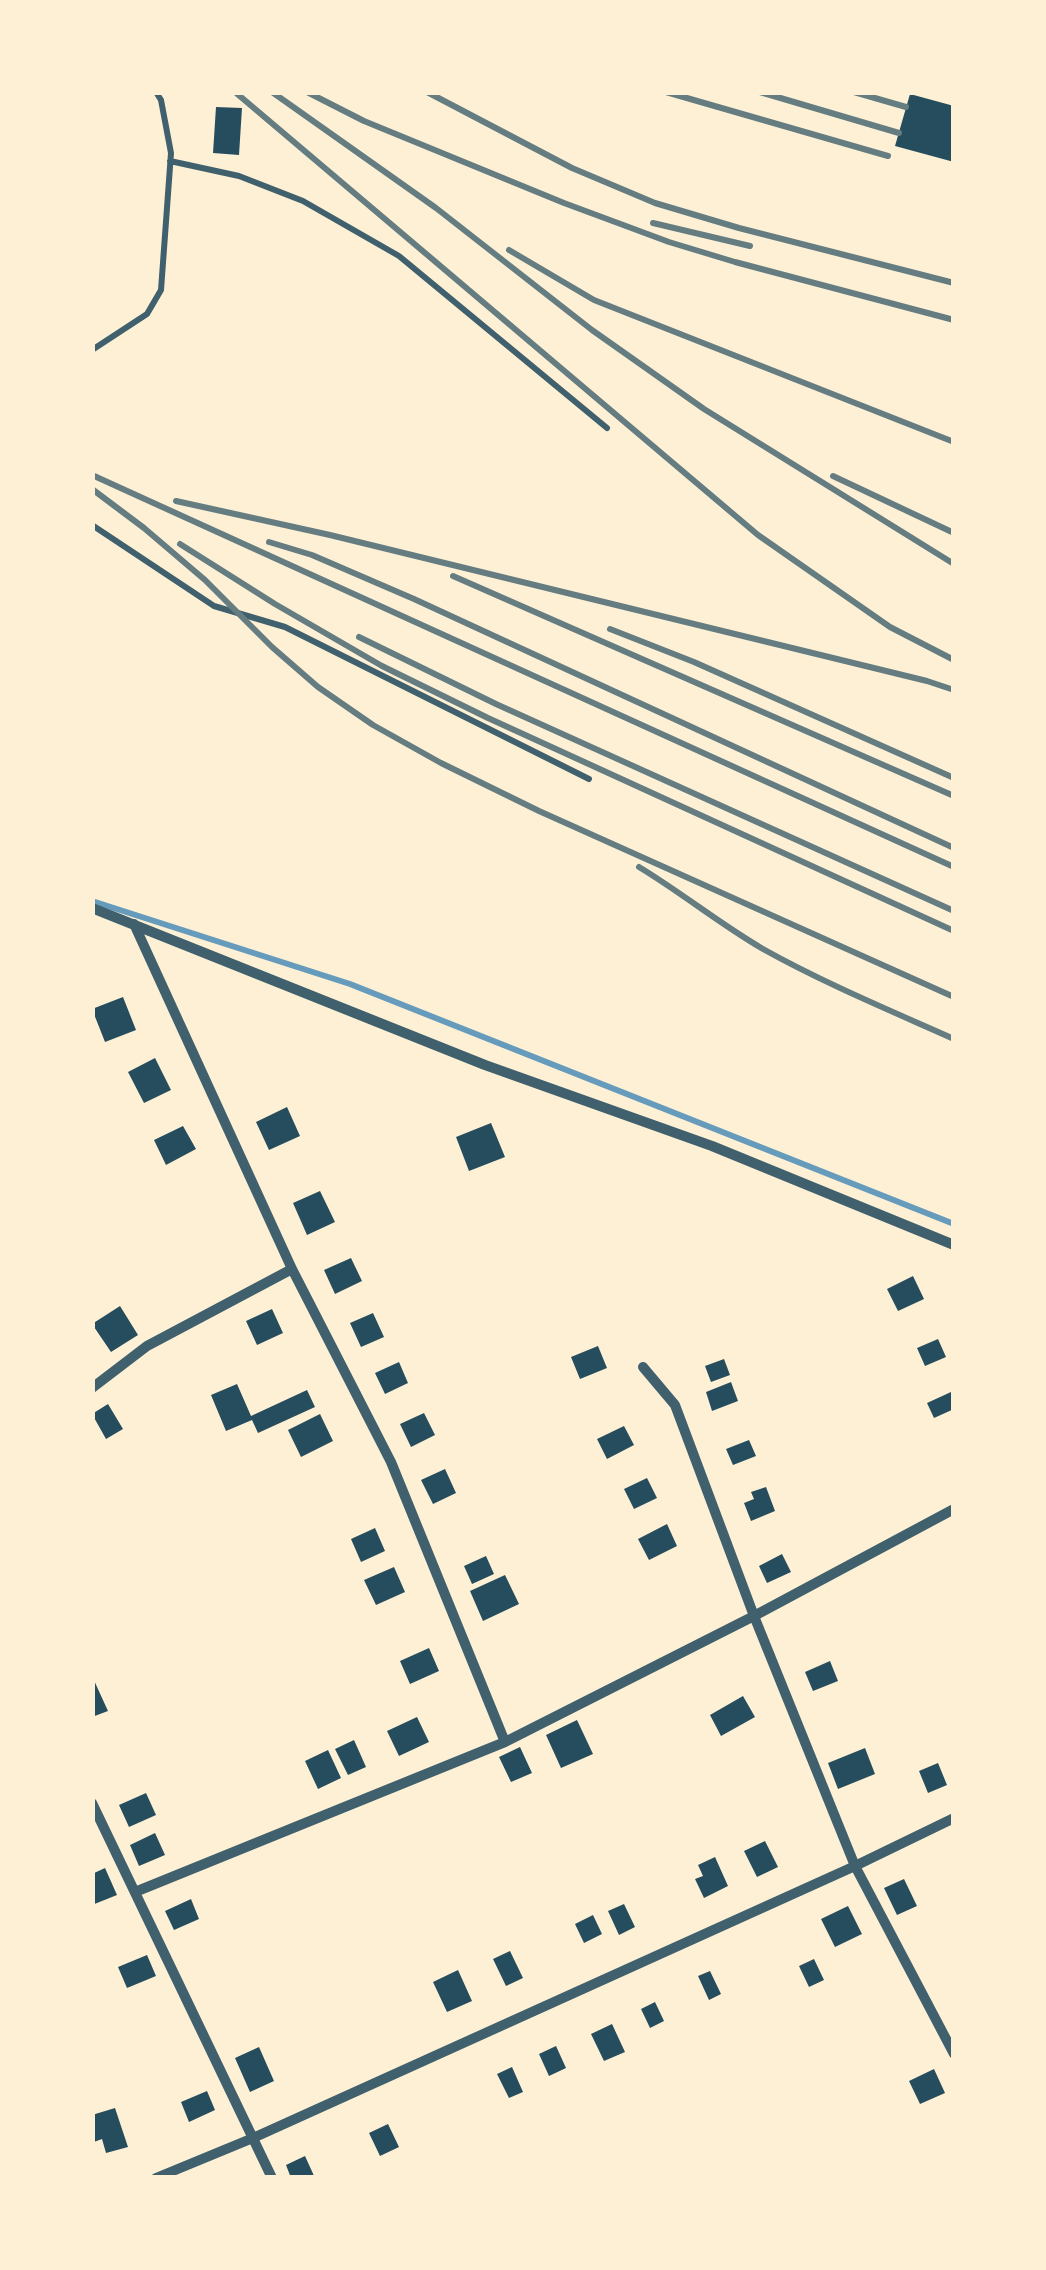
<!DOCTYPE html>
<style>
body{margin:0}
#map{position:relative;width:1046px;height:2270px;overflow:hidden;background:#fdf0d5;font-family:"Open Sans",sans-serif}
canvas{display:block}
.frame{position:absolute;inset:0;border:95px solid #fdf0d5;pointer-events:none}
</style>
<div id="map">
<canvas width="1046" height="2270"></canvas>
<div class="frame"></div>
</div>
<script>
const context = document.querySelector('canvas').getContext('2d');
context.lineJoin = 'round';
function strokePath(path, color, width, dash) { context.strokeStyle = color; context.lineWidth = width; context.lineCap = dash ? 'butt' : 'round'; context.setLineDash(dash || []); context.stroke(path); }
function paint(path, color) { context.fillStyle = color; context.fill(path, 'evenodd'); }
strokePath(new Path2D(`
 M92,901L350,984L954,1224`), '#669bbc', 6);
paint(new Path2D(`
 M910,94L954,106V162L895,146Z
 M216,107L242,108L239,155L213,153Z
 M123,997L136,1030L105,1042L92,1009Z
 M155,1058L171,1090L144,1103L128,1072Z
 M287,1107L300,1136L269,1150L256,1122Z
 M491,1123L505,1157L469,1171L456,1137Z
 M183,1126L196,1149L166,1165L154,1140Z
 M320,1191L335,1222L307,1235L293,1203Z
 M351,1258L362,1281L335,1294L324,1270Z
 M913,1276L924,1299L898,1311L887,1289Z
 M120,1306L138,1335L111,1352L92,1324Z
 M272,1309L283,1333L257,1345L246,1321Z
 M373,1313L384,1337L361,1347L350,1323Z
 M938,1339L946,1357L925,1366L917,1348Z
 M598,1346L607,1368L580,1379L571,1357Z
 M724,1359L730,1375L711,1382L705,1366Z
 M399,1362L408,1383L385,1394L375,1373Z
 M731,1382L738,1401L712,1411L706,1392Z
 M237,1384L251,1416L307,1390L315,1407L258,1433L252,1420L226,1431L211,1395Z
 M951,1392L954,1398V1409L934,1418L927,1403Z
 M108,1404L123,1429L106,1439L92,1414Z
 M424,1413L435,1435L411,1447L400,1424Z
 M320,1414L333,1441L301,1457L288,1430Z
 M624,1426L634,1445L607,1459L597,1439Z
 M749,1440L756,1456L733,1465L726,1449Z
 M445,1469L456,1493L433,1504L421,1480Z
 M647,1478L657,1498L634,1509L624,1489Z
 M766,1487L775,1511L751,1521L744,1503L754,1499L751,1492Z
 M667,1524L677,1546L649,1560L638,1539Z
 M375,1528L385,1551L361,1562L351,1539Z
 M782,1554L791,1572L767,1583L759,1566Z
 M486,1556L494,1574L472,1584L464,1566Z
 M394,1567L405,1592L376,1605L364,1580Z
 M505,1575L519,1604L483,1621L470,1591Z
 M429,1648L439,1671L410,1684L400,1661Z
 M830,1661L838,1681L813,1691L805,1672Z
 M92,1676L108,1711L92,1717Z
 M743,1696L755,1717L721,1736L710,1715Z
 M417,1717L429,1742L399,1756L387,1731Z
 M577,1720L593,1754L561,1768L546,1735Z
 M354,1740L366,1767L348,1775L335,1749Z
 M520,1747L532,1773L511,1782L499,1757Z
 M865,1748L875,1774L838,1789L828,1763Z
 M328,1750L341,1778L318,1789L305,1761Z
 M938,1763L947,1785L928,1793L919,1771Z
 M146,1793L156,1815L129,1827L119,1805Z
 M155,1833L165,1855L139,1866L130,1845Z
 M765,1841L778,1867L757,1877L744,1851Z
 M715,1857L728,1886L704,1898L695,1879L703,1876L698,1865Z
 M105,1868L117,1895L92,1905V1874Z
 M904,1879L917,1906L897,1915L884,1888Z
 M191,1899L199,1919L174,1930L165,1911Z
 M624,1904L635,1927L619,1935L608,1911Z
 M848,1906L862,1934L835,1947L821,1919Z
 M593,1915L602,1934L584,1943L575,1924Z
 M510,1951L523,1978L506,1986L493,1959Z
 M147,1955L156,1976L127,1988L118,1967Z
 M814,1959L824,1980L809,1987L799,1966Z
 M458,1970L472,2001L447,2012L433,1982Z
 M710,1971L721,1994L709,2000L698,1976Z
 M655,2002L664,2021L650,2028L641,2009Z
 M612,2024L625,2052L604,2061L591,2034Z
 M556,2046L566,2068L549,2076L539,2054Z
 M259,2047L274,2081L250,2092L235,2058Z
 M512,2067L523,2092L509,2098L497,2074Z
 M934,2069L945,2093L920,2104L909,2081Z
 M207,2091L215,2110L189,2122L181,2102Z
 M115,2108L128,2147L106,2153L102,2139L94,2142L92,2115Z
 M388,2124L399,2147L380,2156L369,2133Z
 M305,2156L315,2178H291L286,2165Z`), '#264d5e');
strokePath(new Path2D(`
 M170,161L239,176L303,201L399,256L607,428
 M92,350L147,314L161,290L171,153L161,100L156,92
 M92,525L214,606L285,627L589,779`), '#3f606c', 6);
strokePath(new Path2D(`
 M92,908L485,1065L712,1146L954,1245
 M134,924L292,1269L391,1462L505,1742
 M643,1367L675,1405L754,1616L855,1866L954,2054
 M92,1388L147,1346L292,1269
 M92,1803L272,2178
 M135,1892L505,1742L754,1616L954,1509
 M156,2178L253,2138L855,1866L954,1818`), '#3f606c', 10);
strokePath(new Path2D(`
 M235,92L758,535L890,627L954,660
 M272,92L436,208L592,330L704,409L954,564
 M307,92L364,121L564,203L669,242L735,262L954,320
 M427,92L572,168L655,203L739,228L954,283
 M666,92L888,156
 M760,92L899,133
 M854,92L906,107
 M653,223L750,246
 M509,250L594,300L954,442
 M92,475L954,867
 M833,476L954,533
 M92,489L144,528L205,580L272,647L318,687L373,725L441,763L539,811L954,997
 M176,501L330,535L927,681L954,690
 M269,542L312,555L414,599L954,848
 M180,544L275,604L382,666L488,718L954,931
 M453,576L954,796
 M610,629L694,662L954,778
 M359,637L496,704L954,911
 M639,867C682,893 720,924 763,949C824,983 889,1010 954,1039`), '#657d81', 6);
</script>
